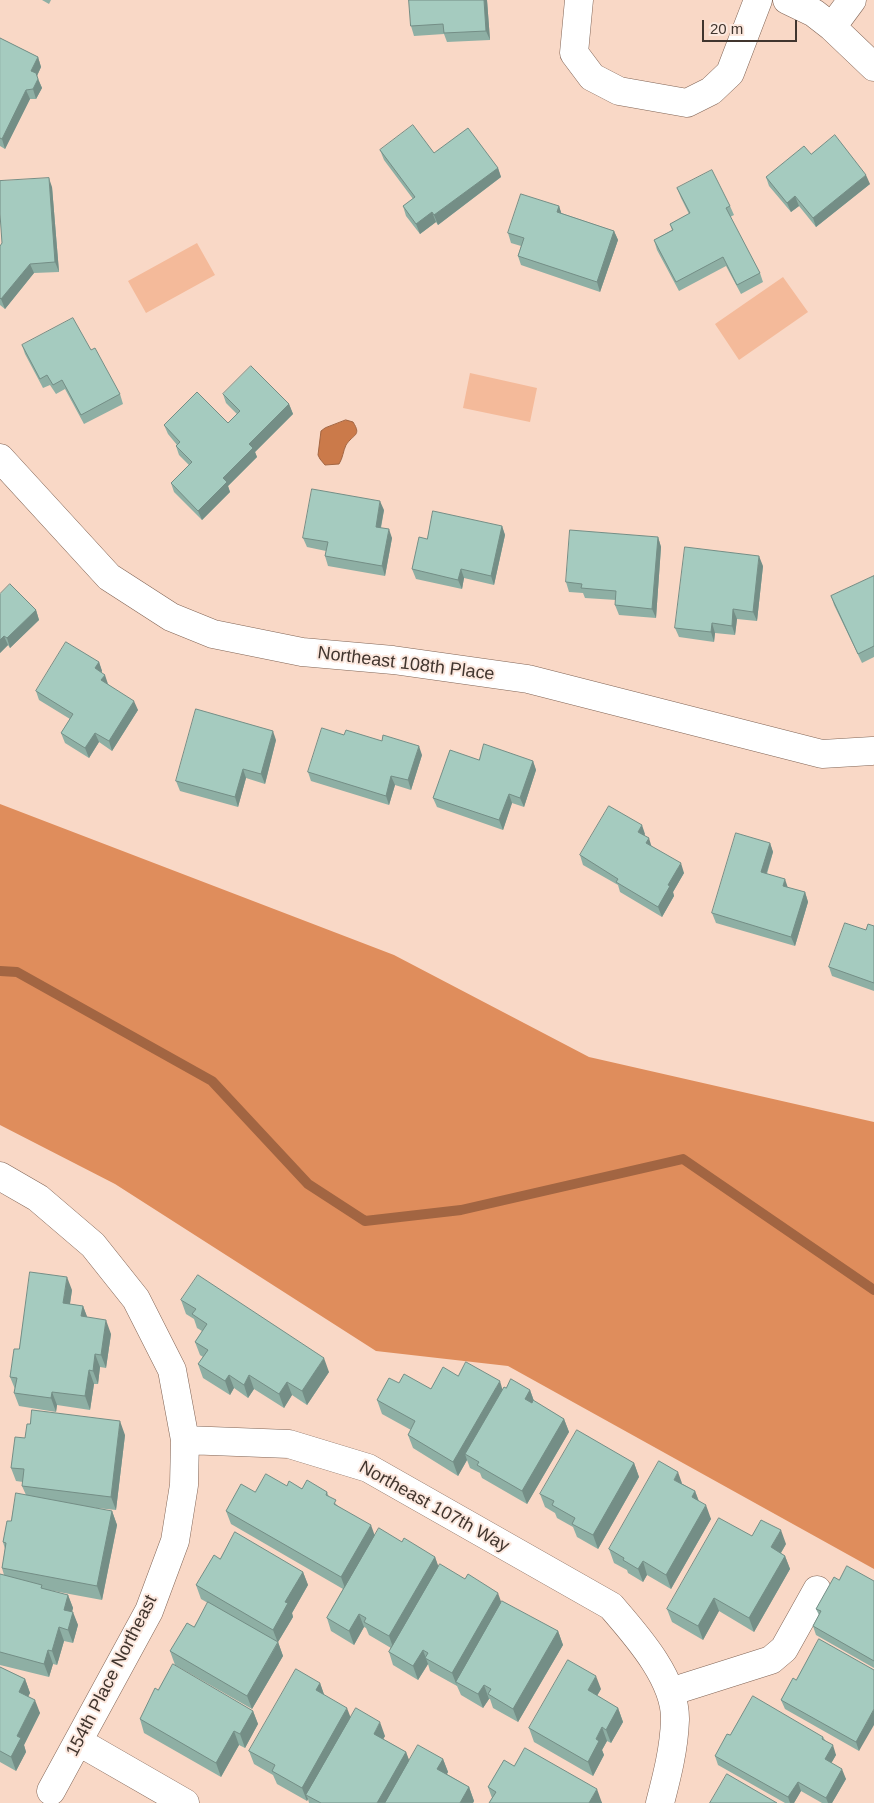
<!DOCTYPE html>
<style>
body{margin:0}
#map{position:relative;width:874px;height:1803px;overflow:hidden;background:#f9d8c6;font-family:Arial,sans-serif}
canvas{display:block}
.scale{position:absolute;left:702px;top:20px;width:95px;height:22px;box-sizing:border-box;border:2px solid #41352e;border-top:0;padding-left:6px;font-size:15px;line-height:18px;white-space:nowrap;color:#41352e;-webkit-text-stroke:4px #fce8de;paint-order:stroke}
</style>
<div id="map">
<canvas width="874" height="1803"></canvas>
<div class="scale">20 m</div>
</div>
<script>
const context = document.querySelector('canvas').getContext('2d');
context.lineJoin = 'round';
function paint(path, color) { context.fillStyle = color; context.fill(path, 'evenodd'); }
function strokePath(path, color, width, dash) { context.strokeStyle = color; context.lineWidth = width; context.lineCap = dash ? 'butt' : 'round'; context.setLineDash(dash || []); context.stroke(path); }
function drawText(font, color, halo, rows, align = 'center') {
  context.font = font + ' Arial,sans-serif'; context.lineWidth = 4; context.setLineDash([]); context.textBaseline = 'middle'; context.strokeStyle = halo; context.fillStyle = color; for (const [text, x, y, turn = 0] of rows) {
    context.save(); context.translate(x, y); context.rotate((+turn || 0) * Math.PI / 180); context.textAlign = isNaN(turn) ? turn : align; if (halo) context.strokeText(text, 0, 0); context.fillText(text, 0, 0); context.restore();
  }
}
paint(new Path2D(`
 M197,243L215,275L146,313L128,281Z
 M783,277L808,312L739,360L715,324Z
 M470,373L537,388L530,422L463,408Z`), '#f4ba9a');
paint(new Path2D(`
 M0,804L394,955L589,1057L874,1122V1569L508,1366L376,1351L115,1184L0,1125Z`), '#df8d5c');
const water = new Path2D(`
 M346,420L353,422C362,436 353,434 346,445C343,451 343,458 339,464L325,465L320,459L318,455L321,431L325,428Z`);
paint(water, '#cb7a4a');
strokePath(water, '#a26542', 1);
strokePath(new Path2D(`
 M0,971L17,972L212,1081L308,1184L365,1221L461,1210L683,1159L874,1290`), '#a26542', 10);
const minor = new Path2D(`
 M579,0L574,53L592,77L619,91L687,103L711,91L730,73L758,0
 M787,0L814,13L832,27L874,67
 M832,27L852,0
 M0,458L109,577L171,617L213,634L302,652L393,660L528,679L822,754L872,751
 M0,1176L38,1198L93,1245L136,1299L172,1370L185,1440L289,1444L368,1468L611,1606C636,1635 676,1679 675,1720C674,1749 667,1776 660,1803
 M670,1692L771,1660L784,1649L817,1590
 M79,1742L185,1803
 M51,1791L149,1611L175,1541L184,1485L185,1440`);
strokePath(minor, '#816455', 29);
strokePath(minor, '#fff', 28);
paint(new Path2D(`
 M42,0H51L49,4Z
 M409,0H487L490,40L447,42L444,34L414,36L411,26Z
 M0,38L38,57L41,67L37,76L42,88L36,99H30L5,149L0,146Z
 M380,150L434,153L498,168L501,177L438,225L436,222L420,234L406,216L403,206L413,199L384,160Z
 M811,154L870,184L816,227L799,206L791,212L769,186L766,177Z
 M52,187L59,272L34,273L5,309L0,305V246Z
 M677,188L730,206L734,215L730,217L760,273L763,282L741,294L726,266L679,291L657,250L654,240L672,230L670,224L689,214L681,198Z
 M559,206L561,213L614,231L618,240L600,292L521,265L518,256L521,246L511,243L508,233Z
 M22,345L91,350L120,394L123,404L84,424L65,389L56,394L50,385L43,388L25,354Z
 M223,394L289,404L293,414L255,452L257,457L228,486L230,492L202,520L174,492L171,483L189,465L179,455L176,446L177,445L168,434L164,425L228,423L237,414L226,403Z
 M384,510L381,528L392,538L385,576L328,566L325,556L326,551L307,547L303,538Z
 M502,526L505,535L494,585L464,578L462,589L416,579L412,569L427,539Z
 M658,537L661,547L656,618L619,615L615,605L616,600L585,598L583,593L569,592L566,582Z
 M763,566L757,621L737,619L735,635L715,633L714,642L679,637L675,628Z
 M874,576V657L862,663L834,605L831,596Z
 M10,584L36,610L39,620L10,648L8,645L0,653Z
 M99,662L102,671L101,673L108,684L138,710L112,751L99,742L89,758L65,743L61,733L70,719L39,700L36,691Z
 M344,735L422,755L411,790L395,785L389,805L311,781L308,772Z
 M276,740L265,784L246,778L238,807L180,791L176,781Z
 M479,760L533,761L536,770L524,807L512,803L503,830L437,807L433,798Z
 M645,834L644,836L651,846L684,873L673,892L674,896L662,917L620,892L618,885L583,865L580,855Z
 M770,843L773,852L767,874L788,888L805,892L808,902L795,946L716,923L712,913Z
 M874,926V991L832,976L829,967L866,930Z
 M72,1290L70,1304L83,1306L87,1317L111,1334L106,1368L100,1367L98,1384H94L90,1410L57,1405L56,1412L19,1406L14,1393L15,1389L10,1377L19,1349Z
 M181,1300L329,1372L307,1405L292,1395L284,1408L254,1389L248,1398L234,1388L230,1395L203,1378L198,1364L203,1357L200,1355L195,1342L202,1331L197,1328L194,1319L186,1314Z
 M458,1376L503,1390L506,1388L530,1390L534,1401L564,1419L569,1432L527,1504L482,1478L480,1473L470,1468L467,1460L458,1476L413,1448L408,1435L411,1430L382,1414L377,1400L399,1383L431,1389Z
 M125,1435L116,1510L87,1507L112,1511L117,1525L102,1600L48,1590L68,1595L73,1608L72,1612L78,1625L73,1643L64,1641L57,1665L53,1664L49,1677L0,1665V1574L4,1575L2,1568L5,1549L3,1542L11,1521L26,1495L22,1486L23,1482L16,1481L11,1468L25,1438Z
 M634,1463L639,1477L598,1549L577,1537L573,1527L557,1518L555,1513L545,1507L540,1494Z
 M683,1484L695,1491L699,1501L711,1519L671,1589L647,1575L643,1582L628,1573L627,1570L614,1563L609,1549Z
 M287,1486L327,1492L329,1497L338,1506L375,1535L402,1542L435,1557L438,1566L501,1603L558,1631L563,1645L518,1722L493,1708L490,1699H489L483,1708L461,1695L457,1686L430,1671L428,1664L418,1680L393,1665L389,1652L391,1648L369,1635L366,1628L364,1627L354,1645L331,1631L327,1618L343,1589L231,1524L226,1511L255,1492Z
 M786,1544L781,1553L785,1556L790,1569L754,1632L719,1611L703,1640L672,1622L667,1609Z
 M220,1559L303,1572L308,1585L292,1613L293,1617L278,1642L283,1656L252,1709L175,1665L170,1651L194,1627L208,1603L201,1599L196,1585Z
 M839,1580L874,1581V1668L816,1635L813,1626L819,1615L816,1609Z
 M0,1667L25,1679L30,1693L28,1696L40,1713L24,1745L26,1752L16,1771L0,1762Z
 M874,1670L859,1751L785,1709L781,1700L796,1680Z
 M320,1683L324,1695L350,1717L385,1736L383,1739L406,1752L409,1761L443,1759L448,1772L447,1774L469,1787L474,1801L473,1803H309L308,1799L307,1801L277,1784L273,1775L254,1764L249,1751Z
 M601,1689L597,1696L618,1708L623,1722L611,1743L607,1741L602,1750L604,1755L593,1776L534,1742L529,1728Z
 M253,1711L258,1724L245,1748L239,1745L221,1777L144,1733L140,1719Z
 M730,1735L823,1737L825,1740L836,1755L831,1763L846,1779L832,1803H822L801,1791L794,1803H785L718,1765L715,1756Z
 M514,1766L602,1802V1803H489L492,1798L488,1787Z`), '#8eafa4');
paint(new Path2D(`
 M484,0H487L490,40L486,31Z
 M38,57L41,67L35,80L31,71Z
 M38,79L42,88L36,99L33,89Z
 M26,90L30,99L5,149L2,139Z
 M498,168L501,177L438,225L434,215Z
 M866,175L870,184L816,227L813,218Z
 M49,178L52,187L59,272L55,262Z
 M795,196L799,206L791,212L787,203Z
 M559,206L562,215L557,212Z
 M432,212L436,222L420,234L416,224Z
 M614,231L618,240L600,292L597,282Z
 M30,264L34,273L5,309L1,299Z
 M289,404L293,414L255,452L257,457L228,486L230,492L202,520L198,511L249,444Z
 M380,501L384,510L379,536L376,527Z
 M502,526L505,535L494,585L491,576Z
 M389,529L392,538L385,576L382,566Z
 M658,537L661,547L656,618L652,609Z
 M759,556L763,566L757,621L753,612Z
 M461,569L464,578L462,589L458,580Z
 M733,609L737,619L735,635L732,626Z
 M36,610L39,620L10,648L7,638Z
 M712,623L715,633L714,642L711,632Z
 M4,636L8,645L0,653V640Z
 M99,662L102,671L98,678L95,668Z
 M105,675L108,684L101,680Z
 M134,701L138,710L112,751L109,741Z
 M273,731L276,740L265,784L261,774Z
 M95,733L99,742L89,758L85,748Z
 M419,746L422,755L411,790L408,780Z
 M533,761L536,770L524,807L520,798Z
 M243,769L246,778L238,807L235,797Z
 M391,776L395,785L389,805L386,796Z
 M509,794L512,803L503,830L499,820Z
 M642,825L645,834L641,841L638,832Z
 M649,838L652,848L646,843Z
 M770,843L773,852L764,881L761,872Z
 M681,863L684,873L673,892L674,896L662,917L658,907L668,885Z
 M785,879L788,888L783,886Z
 M805,892L808,902L795,946L791,937Z
 M67,1277L72,1290L68,1316L63,1303Z
 M83,1306L88,1319L81,1316Z
 M106,1320L111,1334L106,1368L101,1355Z
 M95,1354L100,1367L98,1384L93,1371Z
 M324,1358L329,1372L307,1405L302,1391Z
 M89,1370L94,1384L90,1410L85,1396Z
 M229,1375L234,1388L230,1395L225,1381Z
 M249,1375L254,1389L248,1398L244,1385Z
 M500,1381L504,1395L465,1454L467,1460L458,1476L453,1462Z
 M287,1382L292,1395L284,1408L279,1394Z
 M530,1390L535,1404L530,1412L525,1399Z
 M52,1392L57,1405L56,1412L51,1398Z
 M564,1419L569,1432L527,1504L522,1491Z
 M120,1421L125,1435L116,1510L111,1497Z
 M634,1463L639,1477L598,1549L593,1535Z
 M678,1472L683,1486L674,1480Z
 M695,1491L700,1505L692,1497Z
 M706,1505L711,1519L671,1589L666,1575Z
 M112,1511L117,1525L102,1600L97,1586Z
 M371,1525L376,1539L346,1591L341,1577Z
 M781,1530L786,1544L776,1561L771,1547Z
 M785,1556L790,1569L754,1632L749,1618Z
 M435,1557L440,1571L394,1650L389,1636Z
 M643,1561L647,1575L643,1582L638,1569Z
 M303,1572L308,1585L292,1613L293,1617L278,1642L283,1656L252,1709L247,1696L278,1643L273,1630L285,1602Z
 M498,1593L503,1607L456,1682L457,1686L452,1673Z
 M68,1595L73,1608L69,1623L64,1610Z
 M714,1598L719,1611L703,1640L698,1626Z
 M73,1612L78,1625L73,1643L68,1630Z
 M359,1614L364,1627L354,1645L349,1631Z
 M59,1627L64,1641L57,1665L52,1651Z
 M558,1631L563,1645L518,1722L513,1709Z
 M48,1650L53,1664L49,1677L44,1664Z
 M423,1650L428,1664L418,1680L413,1666Z
 M596,1676L601,1689L592,1704L588,1690Z
 M25,1679L30,1693L24,1705L19,1692Z
 M320,1683L325,1697L316,1690Z
 M484,1685L489,1699L483,1708L478,1694Z
 M35,1700L40,1713L24,1745L26,1752L16,1771L11,1757L17,1736Z
 M347,1708L352,1721L306,1795L308,1799L307,1801L302,1788Z
 M618,1708L623,1722L611,1743L606,1730Z
 M874,1709V1725L859,1751L856,1742Z
 M253,1711L258,1724L245,1748L240,1734Z
 M380,1722L385,1736L379,1747L374,1734Z
 M602,1727L607,1741L602,1750L604,1755L593,1776L588,1762L596,1739Z
 M234,1731L239,1745L221,1777L216,1763Z
 M833,1745L836,1755L828,1769L825,1759Z
 M406,1752L411,1765L389,1803H377Z
 M443,1759L448,1772L442,1782L437,1769Z
 M842,1769L846,1779L832,1803H828L826,1798Z
 M798,1782L801,1791L794,1803H790L788,1797Z
 M469,1787L474,1801L473,1803H460Z
 M597,1789L602,1803H589Z`), '#748e86');
const building = new Path2D(`
 M409,0H484L486,31L444,33L443,24L411,26Z
 M0,38L38,57L31,71L36,73L38,79L33,89L26,90L2,139L0,138Z
 M413,125L434,153L468,128L498,168L434,215L432,212L416,224L403,206L415,197L380,150Z
 M835,135L866,175L813,218L795,196L787,203L766,177L804,146L811,154Z
 M712,170L730,206L726,208L760,273L737,285L723,257L676,282L654,240L673,230L670,224L690,213L677,188Z
 M49,178L55,262L30,264L1,299L0,298V246L2,243L0,214V181Z
 M521,194L559,206L557,212L614,231L597,282L518,256L524,238L508,233Z
 M73,318L91,350L95,348L120,394L81,415L62,380L53,385L47,375L40,379L22,345Z
 M251,366L289,404L249,444L253,448L223,478L227,482L198,511L171,483L192,462L176,446L180,442L164,425L197,392L228,423L240,411L223,394Z
 M312,489L380,501L376,527L389,529L382,566L325,556L328,542L303,538Z
 M433,511L502,526L491,576L461,569L458,580L412,569L419,537L427,539Z
 M570,530L658,537L652,609L615,605L616,591L581,588L582,584L566,582Z
 M685,547L759,556L753,612L733,609L732,626L712,623L711,632L675,628Z
 M874,576V646L858,654L831,596Z
 M10,584L36,610L7,638L4,636L0,640V594Z
 M66,642L99,662L95,668L105,675L101,680L134,701L109,741L95,733L85,748L61,733L73,714L36,691Z
 M196,709L273,731L261,774L243,769L235,797L176,781Z
 M322,728L344,735L346,730L382,741L383,735L419,746L408,780L391,776L386,796L308,772Z
 M484,744L533,761L520,798L509,794L499,820L433,798L450,750L479,760Z
 M609,806L642,825L638,832L649,838L646,843L681,863L668,885L670,886L658,907L616,882L618,879L580,855Z
 M736,833L770,843L761,872L785,879L783,886L805,892L791,937L712,913Z
 M845,923L866,930L868,924L874,926V983L829,967Z
 M30,1272L67,1277L63,1303L83,1306L81,1316L106,1320L101,1355L95,1354L93,1371L89,1370L85,1396L52,1392L51,1398L14,1393L17,1378L10,1377L14,1349H19Z
 M198,1275L324,1358L302,1391L287,1382L279,1394L249,1375L244,1385L229,1375L225,1381L198,1364L208,1350L195,1342L207,1324L192,1314L196,1309L181,1300Z
 M466,1362L500,1381L453,1462L408,1435L415,1421L377,1400L389,1378L399,1383L404,1374L431,1389L443,1367L458,1376Z
 M511,1379L530,1390L525,1399L532,1403L533,1400L564,1419L522,1491L477,1465L479,1462L465,1454L504,1387L506,1388Z
 M32,1410L120,1421L111,1497L22,1486L24,1469L11,1468L15,1437L25,1438L27,1424H30Z
 M577,1430L634,1463L593,1535L572,1524L575,1518L552,1505L554,1501L540,1494Z
 M659,1461L678,1472L674,1480L695,1491L692,1497L706,1505L666,1575L643,1561L638,1569L623,1560L624,1558L609,1549Z
 M266,1474L287,1486L289,1481L302,1489L307,1480L327,1492L326,1495L336,1500L334,1504L371,1525L341,1577L226,1511L241,1484L255,1492Z
 M16,1493L112,1511L97,1586L2,1568L6,1543L3,1542L7,1521H11Z
 M719,1518L752,1536L761,1520L781,1530L771,1547L785,1556L749,1618L714,1598L698,1626L667,1609Z
 M379,1528L402,1542L404,1538L435,1557L389,1636L364,1622L366,1618L359,1614L349,1631L327,1618Z
 M235,1532L303,1572L285,1602L288,1603L273,1630L196,1585L214,1555L220,1559Z
 M440,1564L465,1579L468,1574L498,1593L452,1673L425,1658L428,1653L423,1650L413,1666L389,1652Z
 M847,1566L874,1581V1661L813,1626L821,1611L816,1609L834,1577L839,1580Z
 M0,1574L42,1585L41,1588L68,1595L64,1610L73,1612L68,1630L59,1627L52,1651L48,1650L44,1664L0,1652Z
 M502,1601L558,1631L513,1709L488,1694L491,1689L484,1685L478,1694L456,1682Z
 M208,1602L278,1642L247,1696L170,1651L187,1623L194,1627Z
 M819,1639L874,1670V1709L856,1742L781,1700L793,1678L796,1680Z
 M568,1660L596,1676L588,1690L618,1708L606,1730L602,1727L596,1739L599,1741L588,1762L529,1728Z
 M173,1664L253,1711L240,1734L234,1731L216,1763L140,1719L155,1688L158,1690Z
 M0,1667L25,1679L19,1692L35,1700L17,1736L21,1738L11,1757L0,1751Z
 M296,1669L320,1683L316,1690L347,1708L302,1788L272,1771L275,1765L249,1751Z
 M753,1696L823,1737L822,1739L833,1745L825,1759L842,1769L826,1798L798,1782L788,1797L715,1756L727,1734L730,1735Z
 M356,1708L380,1722L374,1734L406,1752L377,1803H321L306,1795Z
 M418,1745L443,1759L437,1769L469,1787L460,1803H385Z
 M525,1748L597,1789L589,1803H489L496,1792L488,1787L504,1760L514,1766Z
 M727,1774L777,1803H710Z`);
paint(building, '#a5cbbf');
strokePath(building, '#748e86', 1);
drawText('18px', '#41352e', '#fce8de', [
 ["Northeast 108th Place",406,664,7],
 ["Northeast 107th Way",434,1507,29],
 ["154th Place Northeast",112,1676,-63]
]);
</script>
